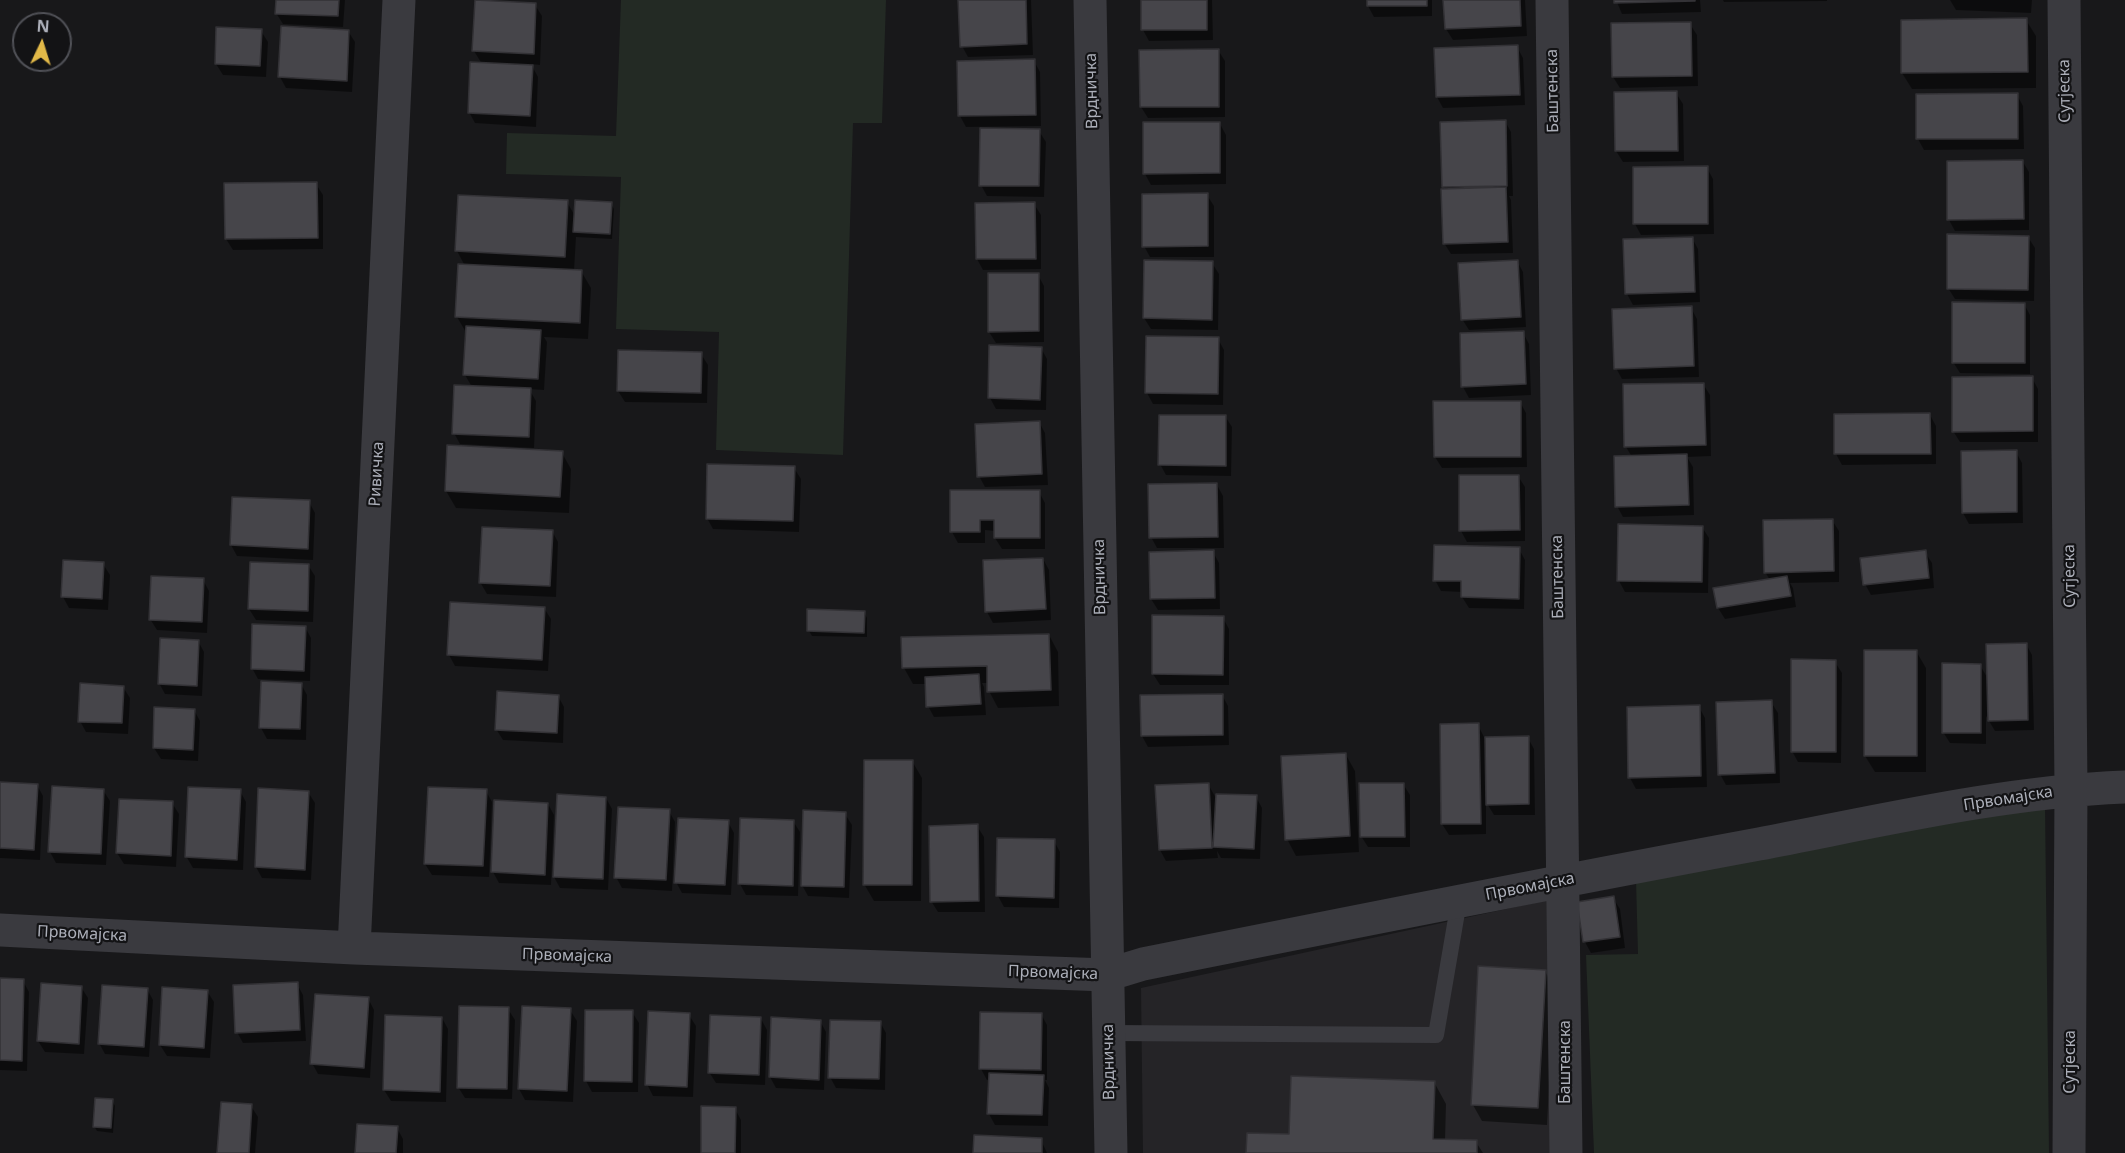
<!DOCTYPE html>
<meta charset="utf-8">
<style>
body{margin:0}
#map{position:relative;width:2125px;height:1153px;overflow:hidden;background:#18181a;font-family:"Noto Sans",sans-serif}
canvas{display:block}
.north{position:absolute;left:12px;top:12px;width:60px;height:60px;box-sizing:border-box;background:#131315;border:2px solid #505157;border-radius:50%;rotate:4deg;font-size:16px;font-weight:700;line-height:24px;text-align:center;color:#acafb9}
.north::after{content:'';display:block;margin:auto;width:21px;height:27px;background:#e2b948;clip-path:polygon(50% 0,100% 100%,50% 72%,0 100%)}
</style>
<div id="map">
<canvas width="2125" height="1153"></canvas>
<div class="north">N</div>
</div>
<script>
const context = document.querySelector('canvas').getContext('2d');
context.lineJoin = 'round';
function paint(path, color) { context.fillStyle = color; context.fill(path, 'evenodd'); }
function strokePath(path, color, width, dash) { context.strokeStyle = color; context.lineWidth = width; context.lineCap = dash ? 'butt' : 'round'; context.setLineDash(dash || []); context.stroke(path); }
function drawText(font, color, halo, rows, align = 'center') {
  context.font = font + ' "Noto Sans",sans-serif'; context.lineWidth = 4.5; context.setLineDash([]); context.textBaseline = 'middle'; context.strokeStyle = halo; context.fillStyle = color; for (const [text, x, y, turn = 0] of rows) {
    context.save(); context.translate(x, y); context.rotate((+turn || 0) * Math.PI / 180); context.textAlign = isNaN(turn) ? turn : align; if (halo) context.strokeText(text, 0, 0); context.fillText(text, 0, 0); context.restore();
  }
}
paint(new Path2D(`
 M1557,898L1555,1153H1143L1141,988Z`), '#252427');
paint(new Path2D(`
 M621,0H886L882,123H853L843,455L716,450L719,332L616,329L621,177L506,174L507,133L616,136Z
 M2045,805L2049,1153H1594L1586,955L1638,954L1636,880Z`), '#232a24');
paint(new Path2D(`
 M277,0H345L343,27L283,24L276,13Z
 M960,0H1031L1033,55L968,57L962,46Z
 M1142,0H1212L1213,40L1149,41L1143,30Z
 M1368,0H1432V16L1374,17L1368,6Z
 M1445,0H1525L1527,36L1453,40L1446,29Z
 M1616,0H1700L1701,12L1622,14Z
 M1723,0H1827V1L1724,2Z
 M1950,0H2032L2031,13L1956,10Z
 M535,5L542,16L540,65L531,64L538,77L536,127L475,123L469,112L482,64L474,51Z
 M2026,20L2036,36V88L1912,89L1902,73Z
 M1690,24L1697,35L1698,86L1620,88L1613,77Z
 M261,31L268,42L266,77L223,75L216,64Z
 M348,31L355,42L352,92L286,88L280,77Z
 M1517,47L1523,58L1525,105L1443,108L1437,97Z
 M1218,50L1225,61V117L1148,118L1141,107Z
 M1034,61L1040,72L1041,126L966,127L960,116Z
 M1676,93L1683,104L1684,161L1623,162L1616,151Z
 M2017,95L2023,106L2024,149L1924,150L1918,139Z
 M1505,121L1511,132L1513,196H1509L1511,200L1513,253L1451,254L1444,243L1446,190L1444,187Z
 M1220,124L1226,135V184L1151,185L1145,174Z
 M1039,131L1046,142L1044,197L987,196L981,185Z
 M2023,162L2029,172V230L1955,231L1949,220Z
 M1707,168L1713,179L1714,234L1641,235L1635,224Z
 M316,184L323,195V249L233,250L226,239Z
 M1207,195L1214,206V257H1150L1144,246Z
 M567,202L575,216L611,204L614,209L612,239L576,237L574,271H581L591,288L588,339L544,337L547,342L544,390L529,389L536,401L534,448L460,444L454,433L472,387L465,375L467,334L457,317L465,266L457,251Z
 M1034,204L1041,215V269L983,270L977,259Z
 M2028,237L2035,248L2034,301L1955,299L1948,288Z
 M1692,238L1698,249L1700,302L1633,305L1627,294Z
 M1517,261L1523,272L1526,327L1469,330L1462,319Z
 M1212,263L1219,274L1218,330L1151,329L1144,318Z
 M1038,275L1044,286V342L996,343L989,332Z
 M2024,304L2030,315V374L1960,373L1953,362Z
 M1691,308L1697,319L1699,377L1622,379L1616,368Z
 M1523,333L1529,344L1531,395L1469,398L1463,387Z
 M1218,339L1224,350L1223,405L1153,404L1147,393Z
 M1041,348L1047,359L1046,410L996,409L990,398Z
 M701,354L708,365L707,403L625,402L618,391Z
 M2032,378L2038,389V442H1960L1953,431Z
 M1703,384L1710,395L1711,456L1687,457L1693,467L1694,515L1623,517L1617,506L1632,457L1626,447Z
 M1520,402L1526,413L1527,467L1442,468L1435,457Z
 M1835,415H1930L1936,426V464L1842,465L1836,454Z
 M1225,416L1232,427L1231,476L1166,475L1160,464Z
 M1039,422L1045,433L1048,485L985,487L979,476Z
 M2016,452L2022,463L2023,523L1969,524L1963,513Z
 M562,453L571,469L569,513L456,508L446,491Z
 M794,468L801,479L799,532L713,529L707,518Z
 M1518,476L1525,487V541L1467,542L1461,531Z
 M1217,485L1223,496L1224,548H1157L1151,537Z
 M951,492H1039L1045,503V549H1002L995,538V531L985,530V543H958L952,532Z
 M233,499L309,502L315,513L313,560L237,556L231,545Z
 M1832,520L1839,531V582L1790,583L1793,588L1796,607L1725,619L1718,608L1715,589L1770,580L1765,572Z
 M1620,526L1702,527L1709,538L1708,593L1625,592L1619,581Z
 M552,531L558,542L556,597L487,594L480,582Z
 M1519,549L1525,560L1524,609L1469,608L1462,597V592L1441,591L1435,580Z
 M1213,552L1219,563L1220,609L1158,610L1151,599Z
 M1925,552L1932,563L1934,588L1871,595L1865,584Z
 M1043,559L1049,570L1051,620L993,623L987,612Z
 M103,564L110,575L108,610L69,608L63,597Z
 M308,565L315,576L313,622L256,620L249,609Z
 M203,580L209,591L207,633L157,630L150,619Z
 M544,608L551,619L548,671L455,666L449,655Z
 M864,612L867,618V637L812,636L809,631Z
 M1154,617L1223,618L1229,629V685H1160L1153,674Z
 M305,627L311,638L310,681L258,679L252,668Z
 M1049,635L1058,652L1059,706L998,708L989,691V683H982L984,687L986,715L934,717L928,706L926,684H913L904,668L903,638Z
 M198,641L204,652L202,696L165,694L159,683Z
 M2026,644L2032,655L2034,730L1995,731L1986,716V744L1950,743L1943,732L1980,665L1988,679Z
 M1916,651L1926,668V772H1875L1865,756Z
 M1835,662L1842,673L1841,763L1798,762L1792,751Z
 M301,684L307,695L306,740L267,739L261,728Z
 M123,687L130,698L128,734L86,732L80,721Z
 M1222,695L1228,706L1229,745L1148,747L1142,736L1141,696Z
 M558,696L564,707L563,743L503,740L496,729Z
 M1771,702L1778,713L1780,783L1726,785L1720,774Z
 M1699,707L1705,718L1707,787L1636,789L1630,778Z
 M156,708L194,710L200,721L198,761L161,759L154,748Z
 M1478,725L1485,739L1528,738L1534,749L1535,815H1494L1486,802V834L1449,835L1442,824Z
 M1346,755L1355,771L1359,852L1296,856L1287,839Z
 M912,761L922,778L921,901H874L864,884Z
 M0,783L37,785L43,796L40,860L0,858Z
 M1208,784L1217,800L1256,797L1262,808L1260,859L1221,858L1217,851L1218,858L1166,861L1160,850Z
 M1403,784L1410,795V847H1368L1361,836Z
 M103,790L110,801L106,865L56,863L50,852Z
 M240,791L246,802L243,870L193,868L186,856Z
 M486,791L492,802L489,877L432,875L425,864Z
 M308,792L315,803L311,880L262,878L256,867Z
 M606,798L612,809L608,890L560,888L554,877Z
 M172,803L179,814L176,867L124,864L117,853Z
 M548,804L554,815L551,885L499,883L493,872Z
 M669,811L675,822L672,891L622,888L616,877Z
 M845,814L852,825L849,898L808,896L802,885Z
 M793,821L800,832L798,896L746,895L740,884Z
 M728,822L734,833L731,895L682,893L676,882Z
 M977,826L984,837L985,912H938L931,901Z
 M999,840L1054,841L1060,852L1059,908L1004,907L998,896Z
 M1613,898L1620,909L1625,948L1591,953L1585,942Z
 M1545,971L1554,988L1547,1125L1482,1121L1473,1105Z
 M0,980L23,981L29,992L27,1071L0,1070Z
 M297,984L303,995L306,1041L243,1043L237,1032Z
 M81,987L88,998L84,1054L45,1052L38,1041Z
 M147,989L153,1000L149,1057L105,1054L99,1043Z
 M207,991L214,1002L210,1058L167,1056L160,1045Z
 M368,998L374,1010L370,1078L318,1074L312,1063Z
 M508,1009L515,1020L512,1099L465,1098L458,1087Z
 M570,1010L577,1021L573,1102L525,1100L519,1089Z
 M632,1012L639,1023L638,1092H592L586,1081Z
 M1041,1014L1047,1025V1080H1045L1049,1088L1048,1126L995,1125L989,1114L990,1080H987L981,1069Z
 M689,1015L696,1026L693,1097L653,1096L647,1084Z
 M442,1018L448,1029L446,1102L391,1101L384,1090Z
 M761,1019L767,1030L765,1085L716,1083L709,1072Z
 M772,1019L820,1021L826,1032L824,1090L776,1088L770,1077Z
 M880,1022L886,1033L885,1090L836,1088L830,1077Z
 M1434,1082L1446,1104L1445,1141L1476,1142L1483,1153H1247Z
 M112,1100L115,1106L113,1133L97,1131L94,1126Z
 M251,1106L258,1117L255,1153H219Z
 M735,1109L741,1120V1153H702Z
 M397,1128L403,1139V1153H357Z
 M1041,1140L1047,1153H975Z`), '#0007');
const building = new Path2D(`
 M276,0H339L338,16L275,14Z
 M475,0L536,3L534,54L472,51Z
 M958,0H1026L1027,44L960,47Z
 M1141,0H1207V30H1141Z
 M1367,0H1427V6H1367Z
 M1443,0H1520L1521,26L1445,29Z
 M1614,0H1695V1L1614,3Z
 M2027,18L2028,72L1901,73V20Z
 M1691,22L1692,76L1612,77L1611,23Z
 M281,26L349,30L347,81L278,77Z
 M216,27L262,29L260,66L215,64Z
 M1518,45L1520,95L1436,97L1434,48Z
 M1219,49V107H1140L1139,50Z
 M1035,59L1036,115L958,116L957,61Z
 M470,62L533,65L530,116L468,113Z
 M1677,91L1678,151H1615L1614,92Z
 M2018,93V139H1916V94Z
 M1506,120L1507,186L1442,187L1440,122Z
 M1143,122H1220V173L1143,174Z
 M980,128L1040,129L1039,186H979Z
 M2023,160L2024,219L1947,220V161Z
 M1708,166V224H1633V167Z
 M317,182L318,238L225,239L224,183Z
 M1506,187L1508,242L1443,244L1441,189Z
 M1208,193V246L1142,247V194Z
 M458,195L568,200L565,257L455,251Z
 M575,200L612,202L610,234L573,232Z
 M1035,202L1036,259H976L975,203Z
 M1947,234L2029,236L2028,290L1947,289Z
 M1693,237L1695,292L1625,294L1623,239Z
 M1144,260L1213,261L1212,320L1143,318Z
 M1518,260L1521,317L1461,320L1458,263Z
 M458,264L582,270L580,323L455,317Z
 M988,273H1039V331L988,332Z
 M1952,302L2025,303V363H1952Z
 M1692,306L1694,366L1614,369L1612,309Z
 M466,326L541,330L538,379L463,375Z
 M1524,331L1526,384L1461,387L1460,333Z
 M1146,336L1219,337L1218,394L1145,393Z
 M989,345L1042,347L1040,400L988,398Z
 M618,350L702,352L701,393L617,391Z
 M2033,376V431L1952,432V377Z
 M1704,383L1706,445L1624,447L1623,384Z
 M454,385L531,388L529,437L452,434Z
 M1433,401H1521V457H1434Z
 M1930,413L1931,454H1834V414Z
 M1159,415H1226V466L1158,465Z
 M1040,421L1042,474L977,477L975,424Z
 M447,445L563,451L560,497L445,491Z
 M2017,450V512L1962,513L1961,451Z
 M1687,454L1689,505L1615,507L1614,456Z
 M707,464L795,466L793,521L706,519Z
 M1459,475H1519L1520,530L1459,531Z
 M1217,483L1218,537L1149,538L1148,484Z
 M950,490H1040V538H994V520H980V532H950Z
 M232,497L310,500L308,549L230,545Z
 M1833,519L1834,571L1764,573L1763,520Z
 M1618,524L1703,526L1702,582L1617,581Z
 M482,527L553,530L550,586L479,583Z
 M1434,545L1520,547L1519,599L1461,597V581H1433Z
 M1214,550L1215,598L1150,599L1149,552Z
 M1926,550L1929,578L1863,585L1860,558Z
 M1043,558L1046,609L985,612L983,560Z
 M63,560L104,562L102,599L61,597Z
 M250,562L309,564L308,611L248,609Z
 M151,576L204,578L202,622L149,620Z
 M1787,576L1791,596L1717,608L1713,588Z
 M450,602L545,607L542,660L447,655Z
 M807,609L865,611L864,633L807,631Z
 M1152,615L1224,616L1223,675L1152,674Z
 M252,624L306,626L304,671L251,669Z
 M1049,634L1051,690L987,692V666L902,668L901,637Z
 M160,638L199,640L197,686L158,684Z
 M2027,643L2028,720L1988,721L1986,644Z
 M1864,650H1917V756H1864Z
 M1791,659L1836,660V752H1791Z
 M1942,663L1981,664V733H1942Z
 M979,674L981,704L926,707L925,677Z
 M261,681L302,683L300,729L259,728Z
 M80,683L124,686L122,723L78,722Z
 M497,691L559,695L557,733L495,730Z
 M1223,694V735L1141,736L1140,695Z
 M1772,700L1775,773L1718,775L1716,702Z
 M1700,705L1701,776L1628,778L1627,707Z
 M154,707L195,709L193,750L153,748Z
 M1479,723L1481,824H1441L1440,724Z
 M1529,736V804L1486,805L1485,737Z
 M1346,753L1350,836L1285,840L1281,756Z
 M864,760H913L912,885H863Z
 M0,782L38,784L34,850L0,848Z
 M1209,783L1212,848L1159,850L1155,785Z
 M1359,783H1404L1405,837H1360Z
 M52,786L104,789L101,854L48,852Z
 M188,787L241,789L237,860L185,857Z
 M428,787L487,789L483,866L424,864Z
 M258,788L309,791L305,870L255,867Z
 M557,794L606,797L603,879L553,877Z
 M1216,794L1257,795L1254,849L1213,847Z
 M119,799L173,801L171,856L116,853Z
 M494,800L548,803L545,875L491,872Z
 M618,807L670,809L666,880L614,878Z
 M803,810L846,812L844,887L801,886Z
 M678,818L729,820L725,885L674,883Z
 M740,818L794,820L793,886L738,884Z
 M978,824L979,901L930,902L929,826Z
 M997,838L1055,839L1054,898L996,896Z
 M1614,896L1620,937L1583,942L1577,902Z
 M1478,966L1546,970L1538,1108L1471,1105Z
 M0,978L24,979L22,1061L0,1060Z
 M298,982L300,1030L235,1033L233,985Z
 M41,983L82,986L79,1044L37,1041Z
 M102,985L148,988L144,1047L98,1044Z
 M162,987L208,990L204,1048L159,1045Z
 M315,994L369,997L364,1068L310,1064Z
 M459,1006L509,1007L507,1089L457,1088Z
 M522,1006L571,1008L567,1091L518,1089Z
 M585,1010H633L632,1082L584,1081Z
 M648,1011L690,1013L687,1087L645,1085Z
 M980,1012L1042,1013L1041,1070L979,1069Z
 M385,1015L442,1017L440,1092L383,1090Z
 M710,1015L761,1017L759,1075L708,1073Z
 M771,1017L821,1020L819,1080L769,1077Z
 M830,1020L881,1021L879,1079L828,1078Z
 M989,1073L1044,1075L1042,1115L987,1114Z
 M1291,1076L1435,1081L1433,1139L1477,1140V1153H1246L1247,1133L1289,1134Z
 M95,1098L113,1099L111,1128L93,1127Z
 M221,1102L252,1104L249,1153H217Z
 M701,1106L736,1107L735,1153H701Z
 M357,1124L398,1126L396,1153H355Z
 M974,1135L1042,1138V1153H973Z`);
paint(building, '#46454a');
strokePath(building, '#333236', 1.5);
strokePath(new Path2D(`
 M1109,1033L1436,1035L1459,901`), '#3a3a3f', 16);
strokePath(new Path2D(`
 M1090,0L1111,1153
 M1552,0L1566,1153
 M2064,0L2071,789L2069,1153
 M0,930L354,948L1107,975L1143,964C1348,923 1553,882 1759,844C1880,821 2002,792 2125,787
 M354,948L399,0`), '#3a3a3f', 33);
drawText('16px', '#acafb9', '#131315', [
 ["Врдничка",1092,91,-91],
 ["Баштенска",1553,91,-91],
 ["Сутјеска",2065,91,-91],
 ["Ривичка",377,474,-87],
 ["Сутјеска",2070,576,-91],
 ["Врдничка",1100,577,-91],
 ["Баштенска",1558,577,-91],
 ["Првомајска",2008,799,-9],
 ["Првомајска",1530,887,-11],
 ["Првомајска",82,934,3],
 ["Првомајска",567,956,2],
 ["Првомајска",1053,973,2],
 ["Врдничка",1109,1062,-91],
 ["Баштенска",1565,1062,-90],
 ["Сутјеска",2070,1062,-90]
]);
</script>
